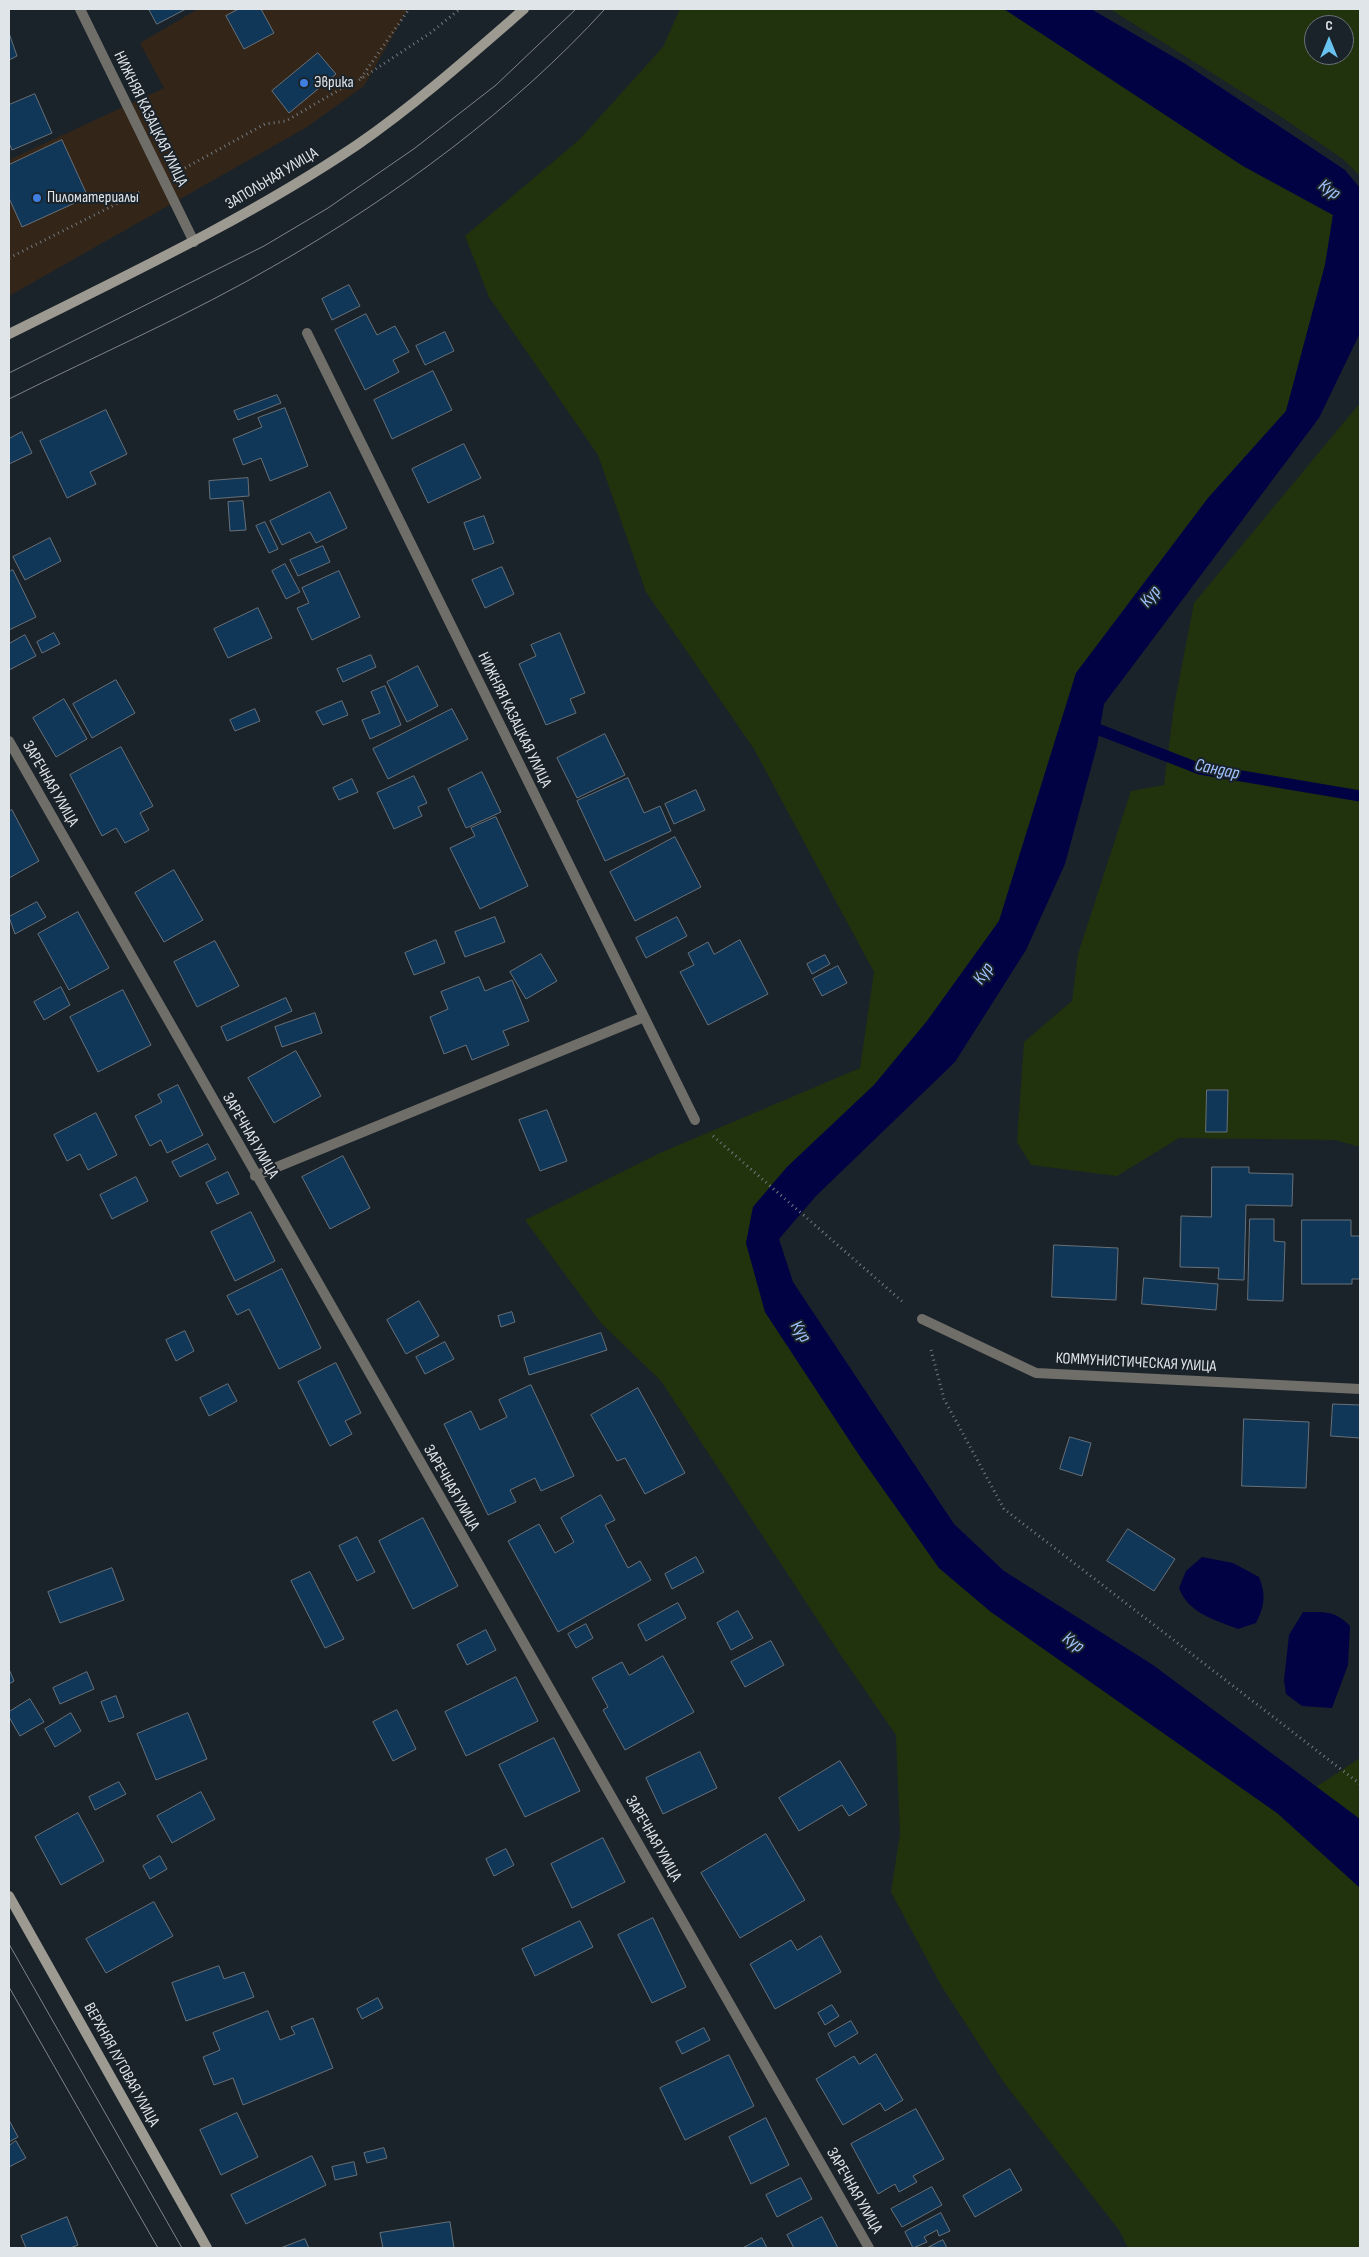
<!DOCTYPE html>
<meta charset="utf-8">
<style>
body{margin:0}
#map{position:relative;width:1369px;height:2257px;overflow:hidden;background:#1b232a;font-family:"Sofia Sans Condensed",sans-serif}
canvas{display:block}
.frame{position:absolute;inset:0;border:10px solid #e0e5ea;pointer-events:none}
.north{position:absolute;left:1304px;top:15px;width:50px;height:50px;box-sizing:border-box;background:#1b232a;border:1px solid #6a7177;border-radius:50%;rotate:0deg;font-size:14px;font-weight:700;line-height:20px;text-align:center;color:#e0e5ea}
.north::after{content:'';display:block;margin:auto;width:18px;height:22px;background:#69c3f1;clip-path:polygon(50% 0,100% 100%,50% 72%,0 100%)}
</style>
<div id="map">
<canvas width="1369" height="2257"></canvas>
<div class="frame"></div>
<div class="north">С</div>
</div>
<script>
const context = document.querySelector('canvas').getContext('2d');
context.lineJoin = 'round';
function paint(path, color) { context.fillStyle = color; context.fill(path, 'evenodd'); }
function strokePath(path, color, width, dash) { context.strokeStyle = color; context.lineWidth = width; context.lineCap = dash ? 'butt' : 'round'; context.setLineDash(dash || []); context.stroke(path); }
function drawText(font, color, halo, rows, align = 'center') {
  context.font = font + ' "Sofia Sans Condensed",sans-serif'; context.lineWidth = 4; context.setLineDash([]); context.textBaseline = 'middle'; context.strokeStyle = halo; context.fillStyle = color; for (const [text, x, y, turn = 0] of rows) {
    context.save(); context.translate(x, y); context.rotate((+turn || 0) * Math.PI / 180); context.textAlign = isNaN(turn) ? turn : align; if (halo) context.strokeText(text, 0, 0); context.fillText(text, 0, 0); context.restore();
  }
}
paint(new Path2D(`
 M198,9H408L364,86L307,127L9,296V160L164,88L140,43Z`), '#332619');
paint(new Path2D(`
 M680,9H1004L1243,166L1333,215L1325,265L1286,411L1208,498L1076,673L999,921L927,1021L874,1085L787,1167L753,1207L746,1243L765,1312L859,1455L939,1568L991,1612L1277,1813L1360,1758V2248H1128L1119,2230L1005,2084L942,1987L891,1892L900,1834L896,1735L840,1654L661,1381L601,1323L525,1220L660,1153L860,1068L874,972L754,749L646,592L598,455L489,297L465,236L579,140L663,47Z
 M1110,9H1360V176L1343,159L1274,112ZM1314,25H1344V55H1314Z
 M1360,403V1147L1335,1140L1179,1138L1117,1176L1031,1165L1017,1142L1024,1042L1072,1001L1078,954L1131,791L1164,785L1174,706L1194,603Z`), '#20330d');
paint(new Path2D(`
 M1004,9H1091L1184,63L1345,170L1360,188V333L1319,418L1104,704L1097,746L1065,864L1026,950L955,1062L816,1196L779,1239L793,1282L954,1524L1004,1571L1153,1665L1360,1819V1888L1277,1813L991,1612L939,1568L859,1455L765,1312L746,1243L753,1207L787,1167L874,1085L927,1021L999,921L1076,673L1208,498L1286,411L1325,265L1333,215L1243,166Z
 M1202,1557L1233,1563L1259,1577C1266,1595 1265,1605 1256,1623L1238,1629C1215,1620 1188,1613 1179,1588L1186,1571Z
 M1303,1612C1324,1612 1335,1610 1350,1626L1348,1665L1332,1708L1302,1706L1286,1694L1284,1680L1289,1635Z`), '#000244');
strokePath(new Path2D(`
 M1087,725L1200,769L1360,796`), '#000244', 11);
const building = new Path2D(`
 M149,9H186L157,24Z
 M239,9H261L274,33L244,49L226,16Z
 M9,33L17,56L9,60Z
 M318,53L336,74L289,113L272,91Z
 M35,94L52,133L12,150L9,143V105Z
 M62,140L88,197L22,227L9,198V165Z
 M349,285L360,306L332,320L322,299Z
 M366,314L377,335L395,326L409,352L393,360L399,372L365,390L335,330Z
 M445,332L454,351L425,365L416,346Z
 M433,371L452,410L392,439L374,400Z
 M277,395L281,403L238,420L234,411Z
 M285,408L308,466L270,481L261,458L243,465L233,439L262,427L258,418Z
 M106,410L127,454L90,472L96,484L67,498L40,441Z
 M22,432L32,453L9,464V439Z
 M464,444L481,478L428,503L412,469Z
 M248,478L249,496L210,499L209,481Z
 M330,492L347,528L316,543L310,532L282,545L270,521Z
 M243,501L246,530L230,531L228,502Z
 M484,516L494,543L474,550L464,523Z
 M265,522L278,549L269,553L256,526Z
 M50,538L61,561L25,580L13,557Z
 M323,546L330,562L298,576L290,560Z
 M285,564L300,592L286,599L272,571Z
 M502,567L514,594L485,608L472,580Z
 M13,570L36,617L9,630V572Z
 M339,571L360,617L312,640L297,608L309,603L302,588Z
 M258,608L272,638L228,658L214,629Z
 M54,633L60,644L42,653L37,642Z
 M560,633L585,693L570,699L576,713L546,725L519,664L536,656L531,645Z
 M25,635L36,656L9,670V644Z
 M371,655L376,667L343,682L337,669Z
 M418,666L438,706L407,722L387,682Z
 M116,680L135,713L92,738L73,704Z
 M385,686L401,725L370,739L362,720L380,713L371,692Z
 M64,699L87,739L56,757L33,718Z
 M342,701L348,715L323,725L316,712Z
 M255,709L260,721L235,731L230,720Z
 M452,709L468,739L388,779L373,749Z
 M605,734L625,775L577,798L557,758Z
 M121,747L153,806L140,813L149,830L125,843L116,828L102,836L70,775Z
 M482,772L501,812L466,828L448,789Z
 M414,776L427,803L418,807L422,816L394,829L377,793Z
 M628,778L644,813L660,806L671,831L605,861L577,801Z
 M352,779L358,792L339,800L333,788Z
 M696,790L705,810L674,824L665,804Z
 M12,810L39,861L9,878V811Z
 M496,817L528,886L480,909L450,848L475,836L471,828Z
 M675,837L701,887L635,921L610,872Z
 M174,870L203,920L164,942L135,893Z
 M37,902L46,917L15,934L9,917Z
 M78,912L109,968L69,990L38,934Z
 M495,917L505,942L465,957L455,932Z
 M677,917L687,936L646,958L636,938Z
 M436,940L445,963L414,975L405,953Z
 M740,940L768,994L708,1025L680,972L694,965L688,953L708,942L714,954Z
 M215,941L239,986L197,1007L174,962Z
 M541,954L557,981L526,999L510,972Z
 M825,955L830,964L812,974L807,964Z
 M838,966L847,983L822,996L813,979Z
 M479,977L485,991L512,980L529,1021L503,1031L509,1045L472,1060L466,1045L444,1054L430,1017L448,1009L441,992Z
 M61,987L70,1005L44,1020L34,1002Z
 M123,990L151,1045L98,1072L70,1017Z
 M286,998L292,1011L227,1041L221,1027Z
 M315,1013L322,1033L282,1047L275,1027Z
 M296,1051L321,1096L274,1123L248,1078Z
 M178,1085L203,1135L167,1153L161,1140L150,1146L135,1116L162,1102L158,1095Z
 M1207,1090H1228L1227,1132H1206Z
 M547,1110L567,1161L540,1171L519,1120Z
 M96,1113L117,1155L88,1170L80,1154L67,1161L54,1135Z
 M208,1144L216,1159L180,1177L172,1162Z
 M343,1156L370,1208L330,1229L302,1177Z
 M1212,1167H1249V1173L1293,1174L1292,1206L1246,1205L1244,1280L1218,1279L1219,1268L1180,1267L1181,1216L1211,1217Z
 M228,1172L239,1194L217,1204L206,1183Z
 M136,1177L148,1201L112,1219L100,1195Z
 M251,1212L275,1261L235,1281L211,1232Z
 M1250,1219H1274V1241L1285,1242L1283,1301L1248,1300Z
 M1302,1220H1351V1236H1360V1279H1352V1284H1302Z
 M1054,1245L1118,1248L1116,1300L1052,1297Z
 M282,1269L321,1348L279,1369L249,1309L237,1315L227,1296Z
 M1144,1278L1218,1284L1216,1310L1142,1304Z
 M419,1301L439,1336L406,1354L387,1320Z
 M512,1312L515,1322L501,1327L498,1316Z
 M185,1331L194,1351L176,1361L166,1340Z
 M601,1333L607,1350L529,1375L524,1358Z
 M445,1342L454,1359L425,1374L416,1357Z
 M336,1363L361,1413L345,1421L352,1434L330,1446L298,1382Z
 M228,1384L237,1401L209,1416L200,1398Z
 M531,1385L574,1476L541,1491L535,1478L510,1490L516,1502L488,1515L444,1424L471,1411L480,1430L507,1417L499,1400Z
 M638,1388L685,1473L645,1494L625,1458L617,1461L591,1415Z
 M1333,1404L1360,1405V1438L1331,1436Z
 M1244,1419L1309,1422L1306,1488L1242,1486Z
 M1070,1437L1091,1443L1082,1476L1060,1469Z
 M601,1495L615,1520L605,1525L628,1568L640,1561L651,1580L558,1632L508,1541L539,1524L555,1553L574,1542L561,1518Z
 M423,1518L458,1586L413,1609L379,1541Z
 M1128,1529L1175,1559L1154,1591L1107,1561Z
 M357,1537L375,1572L357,1581L339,1546Z
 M696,1557L704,1572L672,1589L665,1574Z
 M112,1568L124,1600L60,1623L48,1592Z
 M310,1572L344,1639L325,1648L291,1581Z
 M678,1603L686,1618L646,1641L638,1625Z
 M738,1611L753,1638L731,1650L717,1623Z
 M586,1624L593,1638L576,1648L568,1634Z
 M486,1630L496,1650L467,1665L457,1645Z
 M771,1641L784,1665L745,1687L731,1662Z
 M663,1656L694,1712L625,1750L603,1710L608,1707L592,1678L622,1662L629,1675Z
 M9,1669L14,1681L9,1684Z
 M87,1672L94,1689L60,1704L53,1688Z
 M516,1677L538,1721L466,1756L445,1712Z
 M116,1696L124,1717L109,1722L101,1702Z
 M30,1699L44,1722L20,1736L9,1717V1712Z
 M397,1710L416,1749L393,1761L373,1722Z
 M71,1713L81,1731L55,1747L45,1729Z
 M188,1713L207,1759L156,1780L137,1734Z
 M554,1738L580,1791L525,1817L499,1765Z
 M700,1752L717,1788L663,1814L646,1778Z
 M840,1761L867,1805L849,1816L842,1805L799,1831L779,1798Z
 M119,1782L126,1794L95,1810L89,1797Z
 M201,1792L215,1819L172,1843L157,1816Z
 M78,1813L104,1861L61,1885L35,1837Z
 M766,1834L805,1900L740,1938L701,1873Z
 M603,1838L625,1882L572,1908L551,1864Z
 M506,1849L514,1865L494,1876L486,1859Z
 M160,1856L167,1869L150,1879L143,1866Z
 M154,1902L173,1936L106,1973L86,1939Z
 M653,1918L686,1987L652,2003L618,1935Z
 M580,1921L593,1947L535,1976L522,1949Z
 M821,1936L841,1972L775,2009L750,1964L791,1940L797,1950Z
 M219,1966L224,1979L244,1972L254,1997L186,2021L172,1983Z
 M378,1998L383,2008L362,2019L357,2009Z
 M832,2005L839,2016L825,2025L818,2013Z
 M268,2011L280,2040L295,2034L291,2027L313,2018L333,2068L243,2105L233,2078L214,2085L203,2057L220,2050L213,2033Z
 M851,2021L858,2033L835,2047L828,2034Z
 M704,2028L710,2040L682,2054L676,2042Z
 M876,2054L903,2100L885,2111L880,2103L843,2125L816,2079L854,2056L859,2064Z
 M729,2055L754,2106L685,2140L660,2088Z
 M916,2109L944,2159L913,2176L917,2182L899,2192L895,2184L878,2194L851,2144Z
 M237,2113L258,2157L221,2175L200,2130Z
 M766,2118L789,2165L751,2184L729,2137Z
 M9,2120L18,2137L9,2142Z
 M16,2141L26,2158L9,2167V2146Z
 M384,2148L387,2158L367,2163L364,2153Z
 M312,2156L326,2185L246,2224L231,2195Z
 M354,2162L357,2175L335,2180L332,2167Z
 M1010,2169L1022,2190L975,2217L963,2196Z
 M801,2178L812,2199L777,2217L766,2195Z
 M932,2187L942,2205L902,2227L891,2209Z
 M941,2213L950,2231L939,2236L937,2230L924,2237L927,2242L913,2248L905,2232Z
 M67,2217L78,2245L70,2248H26L21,2236Z
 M822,2217L838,2248H794L787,2235Z
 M450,2222L454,2248H383L380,2233Z
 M762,2238L767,2248H743Z
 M305,2239L309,2248H281Z
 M943,2240L947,2248L929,2247Z`);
paint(building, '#103758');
strokePath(building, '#677079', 1);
strokePath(new Path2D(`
 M361,78L409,9
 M359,80L429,34L460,9
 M185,168L265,124L286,121L344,87
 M9,258L142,191
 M713,1136L904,1303
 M931,1350L944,1399L1004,1509L1360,1784`), '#747a80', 3, [1, 4]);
strokePath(new Path2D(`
 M307,333L695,1120
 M9,741L869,2248
 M255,1176L644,1017
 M922,1319L1036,1373L1360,1389`), '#706e69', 10);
strokePath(new Path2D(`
 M80,9L194,242`), '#706e69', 10);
strokePath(new Path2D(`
 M9,334C127,275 247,219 357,145C416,104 470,56 524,9
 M9,1896L207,2248`), '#9d9a92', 10);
strokePath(new Path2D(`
 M9,373L264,246L328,208L415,148L496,85L576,9
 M9,399C99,354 192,314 279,263C395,196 514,109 605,9
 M9,1944L182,2248
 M9,1987L158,2248`), '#7e848a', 1);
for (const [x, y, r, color] of [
 [304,83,5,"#3f7fe0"],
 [37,198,5,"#3f7fe0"]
]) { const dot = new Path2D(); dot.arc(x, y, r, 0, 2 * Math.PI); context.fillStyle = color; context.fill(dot); strokePath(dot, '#1b232a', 2); }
drawText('16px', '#e0e5ea', '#1b232a', [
 ["Эврика",314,83],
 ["Пиломатериалы",47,198]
], 'left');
drawText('16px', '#e0e5ea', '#1b232a', [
 ["НИЖНЯЯ КАЗАЦКАЯ УЛИЦА",150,119,64],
 ["ЗАПОЛЬНАЯ УЛИЦА",272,179,-31],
 ["НИЖНЯЯ КАЗАЦКАЯ УЛИЦА",514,720,64],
 ["ЗАРЕЧНАЯ УЛИЦА",50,784,60],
 ["ЗАРЕЧНАЯ УЛИЦА",250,1136,60],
 ["КОММУНИСТИЧЕСКАЯ УЛИЦА",1136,1363,3],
 ["ЗАРЕЧНАЯ УЛИЦА",451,1488,60],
 ["ЗАРЕЧНАЯ УЛИЦА",653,1839,60],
 ["ВЕРХНЯЯ ЛУГОВАЯ УЛИЦА",121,2065,61],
 ["ЗАРЕЧНАЯ УЛИЦА",854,2191,60]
]);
drawText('italic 18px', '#a1c3fd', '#1b232a', [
 ["Кур",1329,190,34],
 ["Кур",1151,597,-51],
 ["Сандар",1217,770,12],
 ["Кур",984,974,-57],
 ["Кур",800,1332,56],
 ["Кур",1073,1643,35]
]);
</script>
